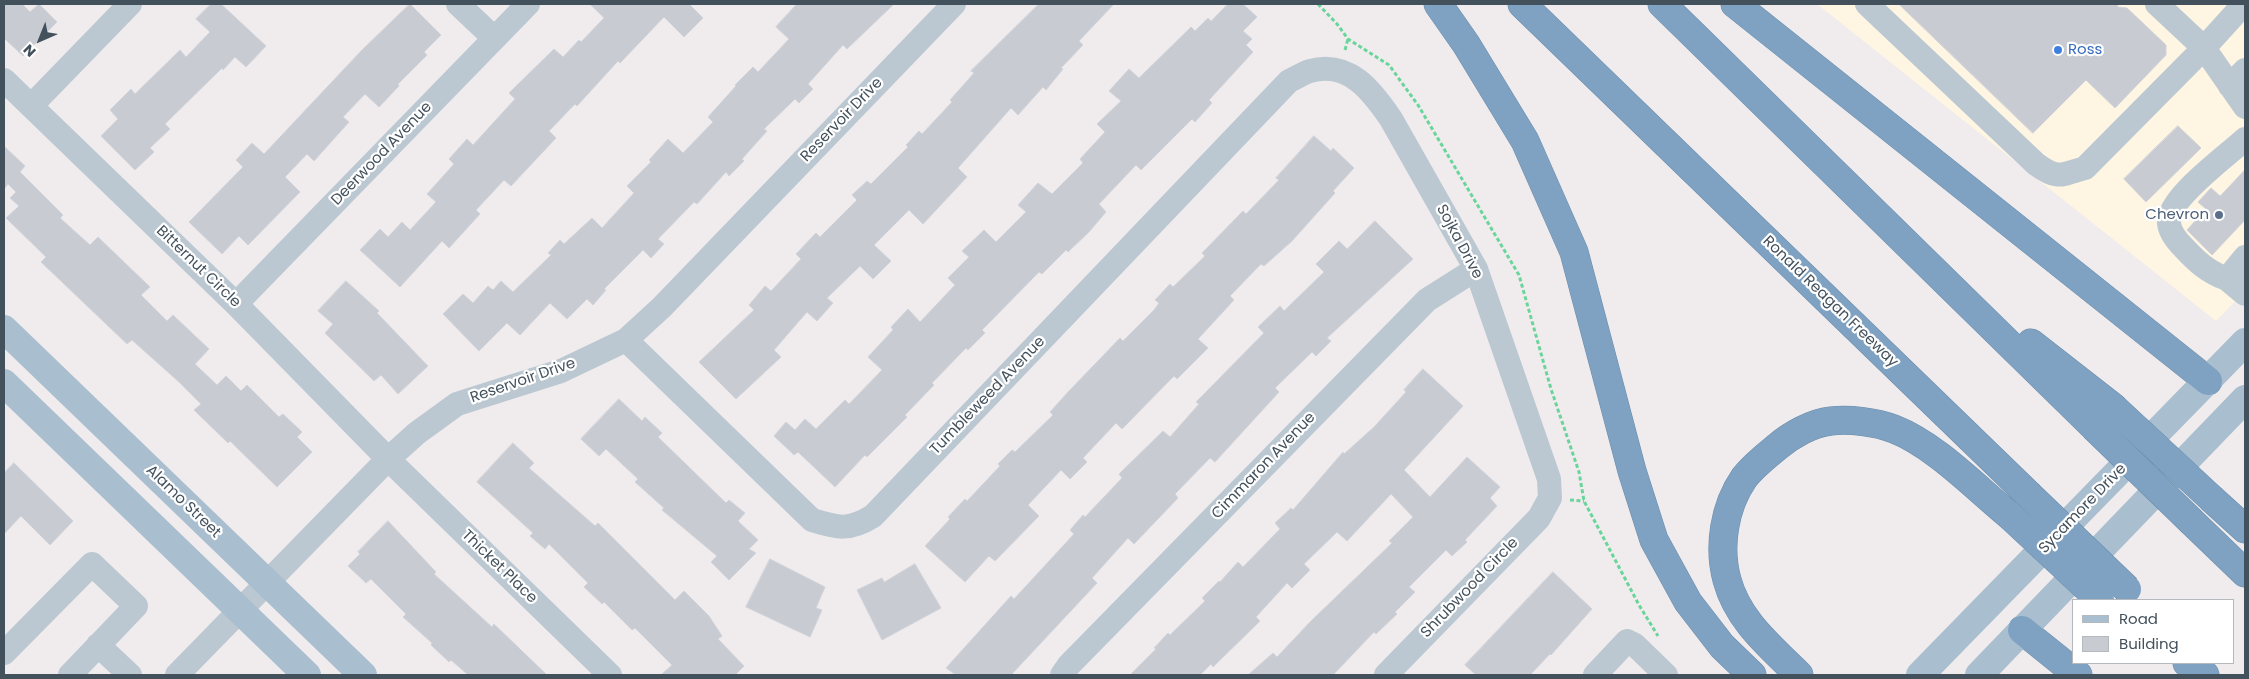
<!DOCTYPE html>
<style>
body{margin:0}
#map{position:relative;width:2249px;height:679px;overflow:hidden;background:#f0eced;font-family:Poppins,sans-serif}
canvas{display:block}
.frame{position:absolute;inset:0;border:5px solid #43515c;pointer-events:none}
.legend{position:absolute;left:2072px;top:599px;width:162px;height:65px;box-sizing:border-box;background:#fff;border:1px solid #b4b9be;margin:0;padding:6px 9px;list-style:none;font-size:15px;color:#43515c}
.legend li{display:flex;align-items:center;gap:10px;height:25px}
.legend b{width:25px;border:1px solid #b4b9be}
.north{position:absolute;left:15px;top:15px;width:50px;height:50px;-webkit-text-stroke:4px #fff;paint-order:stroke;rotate:224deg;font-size:14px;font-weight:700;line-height:20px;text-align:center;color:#43515c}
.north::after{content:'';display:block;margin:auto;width:18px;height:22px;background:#43515c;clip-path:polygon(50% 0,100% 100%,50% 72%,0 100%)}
</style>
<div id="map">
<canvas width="2249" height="679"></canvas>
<div class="frame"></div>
<ul class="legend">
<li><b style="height:6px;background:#a9becf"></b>Road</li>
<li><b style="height:14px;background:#c8ccd2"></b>Building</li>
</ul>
<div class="north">N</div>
</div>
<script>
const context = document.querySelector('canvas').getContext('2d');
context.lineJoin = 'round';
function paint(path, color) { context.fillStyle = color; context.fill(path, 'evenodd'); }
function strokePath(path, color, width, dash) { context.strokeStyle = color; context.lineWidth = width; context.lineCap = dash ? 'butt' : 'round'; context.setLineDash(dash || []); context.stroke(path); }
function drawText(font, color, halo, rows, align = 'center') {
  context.font = font + ' Poppins,sans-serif'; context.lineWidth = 4.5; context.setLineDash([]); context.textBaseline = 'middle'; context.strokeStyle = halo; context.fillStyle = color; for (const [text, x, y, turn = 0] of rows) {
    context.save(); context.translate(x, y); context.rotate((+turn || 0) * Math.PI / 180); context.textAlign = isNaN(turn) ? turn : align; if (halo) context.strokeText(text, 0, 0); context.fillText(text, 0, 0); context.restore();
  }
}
paint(new Path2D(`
 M1817,4H2245V291L2216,321Z`), '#fef5e3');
const building = new Path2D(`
 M4,4H22L30,12L39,4L57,22L23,56L4,38Z
 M211,4H221L266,46L246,67L235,57L223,70L222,68L165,124L170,129L150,148L154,152L135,170L101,136L118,119L110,110L131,89L135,94L180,50L186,57L210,32L196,19Z
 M410,4L441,35L424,52L427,55L398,84L399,86L379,107L365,94L343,117L349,122L314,161L307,154L285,177L300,192L248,245L239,236L222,254L189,222L243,167L236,160L252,143L264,154L362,50Z
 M590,4H689L703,18L684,37L664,17L620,63L618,61L577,106L575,104L549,131L556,138L511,186L504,180L476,210L480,214L449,248L442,241L400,287L360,250L380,229L388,237L402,222L410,230L436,202L427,194L454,164L449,159L467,139L473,145L515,99L509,93L554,49L563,57L579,40L581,42L604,18Z
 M797,4H894L847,49L843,45L808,84L813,89L799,103L795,99L764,129L767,131L742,159L744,161L729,176L726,172L697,204L694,202L658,239L664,244L651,258L643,250L604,289L606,290L593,305L587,299L567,319L550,303L520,335L507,323L479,351L443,314L463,294L473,303L488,286L493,290L501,281L513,292L551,255L548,253L560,240L564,244L592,218L602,228L634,193L627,186L651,162L649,160L668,139L683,153L713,122L708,117L736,86L735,85L753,67L758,72L789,39L776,27Z
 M1039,4H1114L1079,41L1083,45L1061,68L1063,69L1046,90L1043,87L1018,115L1011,108L958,168L967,177L923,224L909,210L874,245L891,261L873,279L860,266L827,298L833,303L817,321L807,312L774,350L781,357L736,399L699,362L754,310L749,305L765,286L771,291L801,259L796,254L816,233L820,237L857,200L852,195L867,181L871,184L908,147L906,145L919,131L922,134L952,102L950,100L974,73L971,71Z
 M1228,4H1243L1257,17L1243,31L1252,39L1246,45L1253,52L1209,100L1212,103L1195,122L1192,119L1141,170L1136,165L1099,204L1106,212L1089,232L1068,252L1066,250L1042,274L1039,272L982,330L985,333L968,350L966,348L932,383L934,385L905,415L907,417L867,457L865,455L835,487L798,452L794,455L774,436L786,422L795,430L805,419L816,429L845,400L849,404L882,370L868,357L893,330L891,327L908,309L920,322L955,285L948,278L969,257L962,251L984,230L996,242L1026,212L1018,205L1038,183L1052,194L1083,163L1080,159L1105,132L1097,124L1121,101L1109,91L1129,69L1139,78L1191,27L1195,31L1208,18L1211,21Z
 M1899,4H2117L2118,7L2127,8L2166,45V55L2115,108L2086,80L2033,133Z
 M2178,126L2201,148L2146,202L2124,179Z
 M1314,136L1331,151L1333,148L1354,168L1333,191L1335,193L1292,241L1264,266L1261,264L1230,296L1234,300L1198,339L1208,348L1177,379L1174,376L1122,429L1116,423L1083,458L1087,462L1070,479L1061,470L1028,505L1039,516L995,561L989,556L965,582L925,546L950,519L948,517L965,499L967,501L1000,466L998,464L1012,450L1015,452L1053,415L1050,412L1068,392L1120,338L1123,341L1154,310L1159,303L1155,300L1170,284L1173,287L1205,256L1202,253L1243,211L1246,214L1279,180L1276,178Z
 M4,146L25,166L20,172L63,215L60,218L90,245L98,237L150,287L141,295L167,321L173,315L209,349L195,364L217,385L226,376L241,391L247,385L279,417L283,414L302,432L297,437L312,452L277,487L230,441L228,443L194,410L201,404L179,382L132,340L127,344L41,262L46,257L6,218L19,206L10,198L16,192L8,184L4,189Z
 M2245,170V220L2212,255L2187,230L2206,209L2198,202L2211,188L2220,196Z
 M1375,221L1413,259L1327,338L1331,341L1316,356L1312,352L1275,388L1279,392L1215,462L1210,458L1175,494L1178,498L1134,544L1128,538L1092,578L1097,583L1011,675H956L946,668L1011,596L1014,599L1074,534L1070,530L1083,515L1085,517L1122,478L1119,474L1163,431L1170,437L1199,404L1196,402L1264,333L1258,327L1280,306L1284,311L1324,272L1316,264L1339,241L1347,249Z
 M346,281L379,311L377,313L428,366L398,394L381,375L374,381L325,333L333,324L318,311Z
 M1423,369L1463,406L1404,470L1430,497L1467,457L1500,487L1490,498L1497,506L1465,540L1467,542L1452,556L1446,550L1409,587L1415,592L1395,612L1397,614L1376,634L1374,632L1333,675H1248L1273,653L1277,657L1311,621L1392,543L1389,541L1413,517L1391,494L1347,541L1337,532L1304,564L1310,570L1292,588L1287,583L1256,617L1260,621L1213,667L1211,664L1200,675H1130L1156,649L1154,648L1168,633L1170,635L1205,601L1202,598L1219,581L1220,582L1238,562L1243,567L1280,529L1275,523L1291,508L1293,510L1343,452L1344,454L1374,427L1406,392L1404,390Z
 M619,399L642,421L645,417L662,433L658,437L726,503L729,500L745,513L738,521L758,540L749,549L756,553L729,580L711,562L717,556L662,510L664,508L635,482L638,479L606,449L599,456L581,439Z
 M513,443L534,463L529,468L595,526L598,523L675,600L684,591L709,616L722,636L718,639L744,666L735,675H661L672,665L635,628L632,630L604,602L602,604L584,587L588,583L549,544L545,549L530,536L533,533L477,482Z
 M14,463L73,521L50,545L21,516L4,534V473Z
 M388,521L436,572L434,574L492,627L494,624L547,675H468L451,660L449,662L431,645L432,643L403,617L406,614L371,579L366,583L348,566L360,554L358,552Z
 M770,559L825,587L816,608L822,610L810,637L746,607Z
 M915,564L941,608L882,640L857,590L882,578L884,582Z
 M1553,572L1592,609L1551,655L1550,654L1530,675H1476L1465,665Z`);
paint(building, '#c8ccd2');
strokePath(building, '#d0d3d9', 1);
const highway = new Path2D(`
 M1438,4L1466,44L1525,141L1574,252L1632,471L1654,540L1688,602L1722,646L1752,675
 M1522,4L2028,494
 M1662,4L2094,427
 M1735,4L2208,381
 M2031,343L2113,407
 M2213,500L2245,529
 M2192,522L2245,573
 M2022,630L2078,675
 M2187,663L2205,675
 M1799,675C1771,647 1738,621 1727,580C1718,547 1724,507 1744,478C1753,466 1766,456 1777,447C1791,435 1812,423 1831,421C1850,419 1876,422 1894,429C1935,445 1975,487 2009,515`);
strokePath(highway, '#6a8dad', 29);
strokePath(new Path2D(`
 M1318,4L1337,24L1348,39L1389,65L1418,105L1519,275L1551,389L1579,472L1584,501L1639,605L1658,636
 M1345,50L1348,39
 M1570,500L1584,501`), '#6ad59b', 3, [4, 2.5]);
strokePath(new Path2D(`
 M458,4L494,38
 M1867,4L2036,164C2058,180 2060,175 2085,168L2204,48L2245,107
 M2157,4L2204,48L2244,4
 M4,80L236,304L388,459L610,675
 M2230,86L2245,70
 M31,106L130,4
 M2245,257L2227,279L2245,294
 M2227,279C2208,272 2197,262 2184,248C2177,241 2169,232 2169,222C2168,198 2227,156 2245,139
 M236,304L528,4
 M626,340L812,520C838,528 849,531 873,516L1289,81C1296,78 1303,73 1310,71C1349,60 1372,91 1391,119L1476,269L1549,479L1550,498L1539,518L1386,675
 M98,645L130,675
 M4,653L92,564L136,606L70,675
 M177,675L388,459L417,433L457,404L561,371L626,340L662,307L954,4
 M1062,675L1069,665L1427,300L1476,269
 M1595,675L1627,641L1635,645L1666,675`), '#bbc8d1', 24);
strokePath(new Path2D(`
 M4,329L363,675
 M4,383L307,675
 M1920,675L2245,342
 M1979,675L2245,399`), '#a9becf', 28);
strokePath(highway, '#7fa2c2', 28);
const highwayBridge = new Path2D(`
 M2113,407L2213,500
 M2094,427L2192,522
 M2028,494L2127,589
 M2009,515L2100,600`);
strokePath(highwayBridge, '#6a8dad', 29, []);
strokePath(highwayBridge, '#7fa2c2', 28);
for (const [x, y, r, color] of [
 [2058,50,5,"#3f7fe0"],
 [2219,215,5,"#5c6f8a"]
]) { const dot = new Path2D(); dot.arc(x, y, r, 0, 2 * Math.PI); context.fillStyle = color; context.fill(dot); strokePath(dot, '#fff', 2); }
drawText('15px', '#366cbe', '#fff', [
 ["Ross",2068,50]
], 'left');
drawText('15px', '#43515c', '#fff', [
 ["Reservoir Drive",842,120,-46],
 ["Deerwood Avenue",382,154,-46],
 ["Sojka Drive",1459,242,62],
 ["Bitternut Circle",198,267,44],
 ["Ronald Reagan Freeway",1830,302,44],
 ["Reservoir Drive",523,381,-19],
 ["Tumbleweed Avenue",988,396,-46],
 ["Cimmaron Avenue",1264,466,-46],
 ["Alamo Street",183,502,44],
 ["Sycamore Drive",2083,509,-46],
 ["Thicket Place",499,567,44],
 ["Shrubwood Circle",1470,588,-46]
]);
drawText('15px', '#4e5e75', '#fff', [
 ["Chevron",2209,215]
], 'right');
</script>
